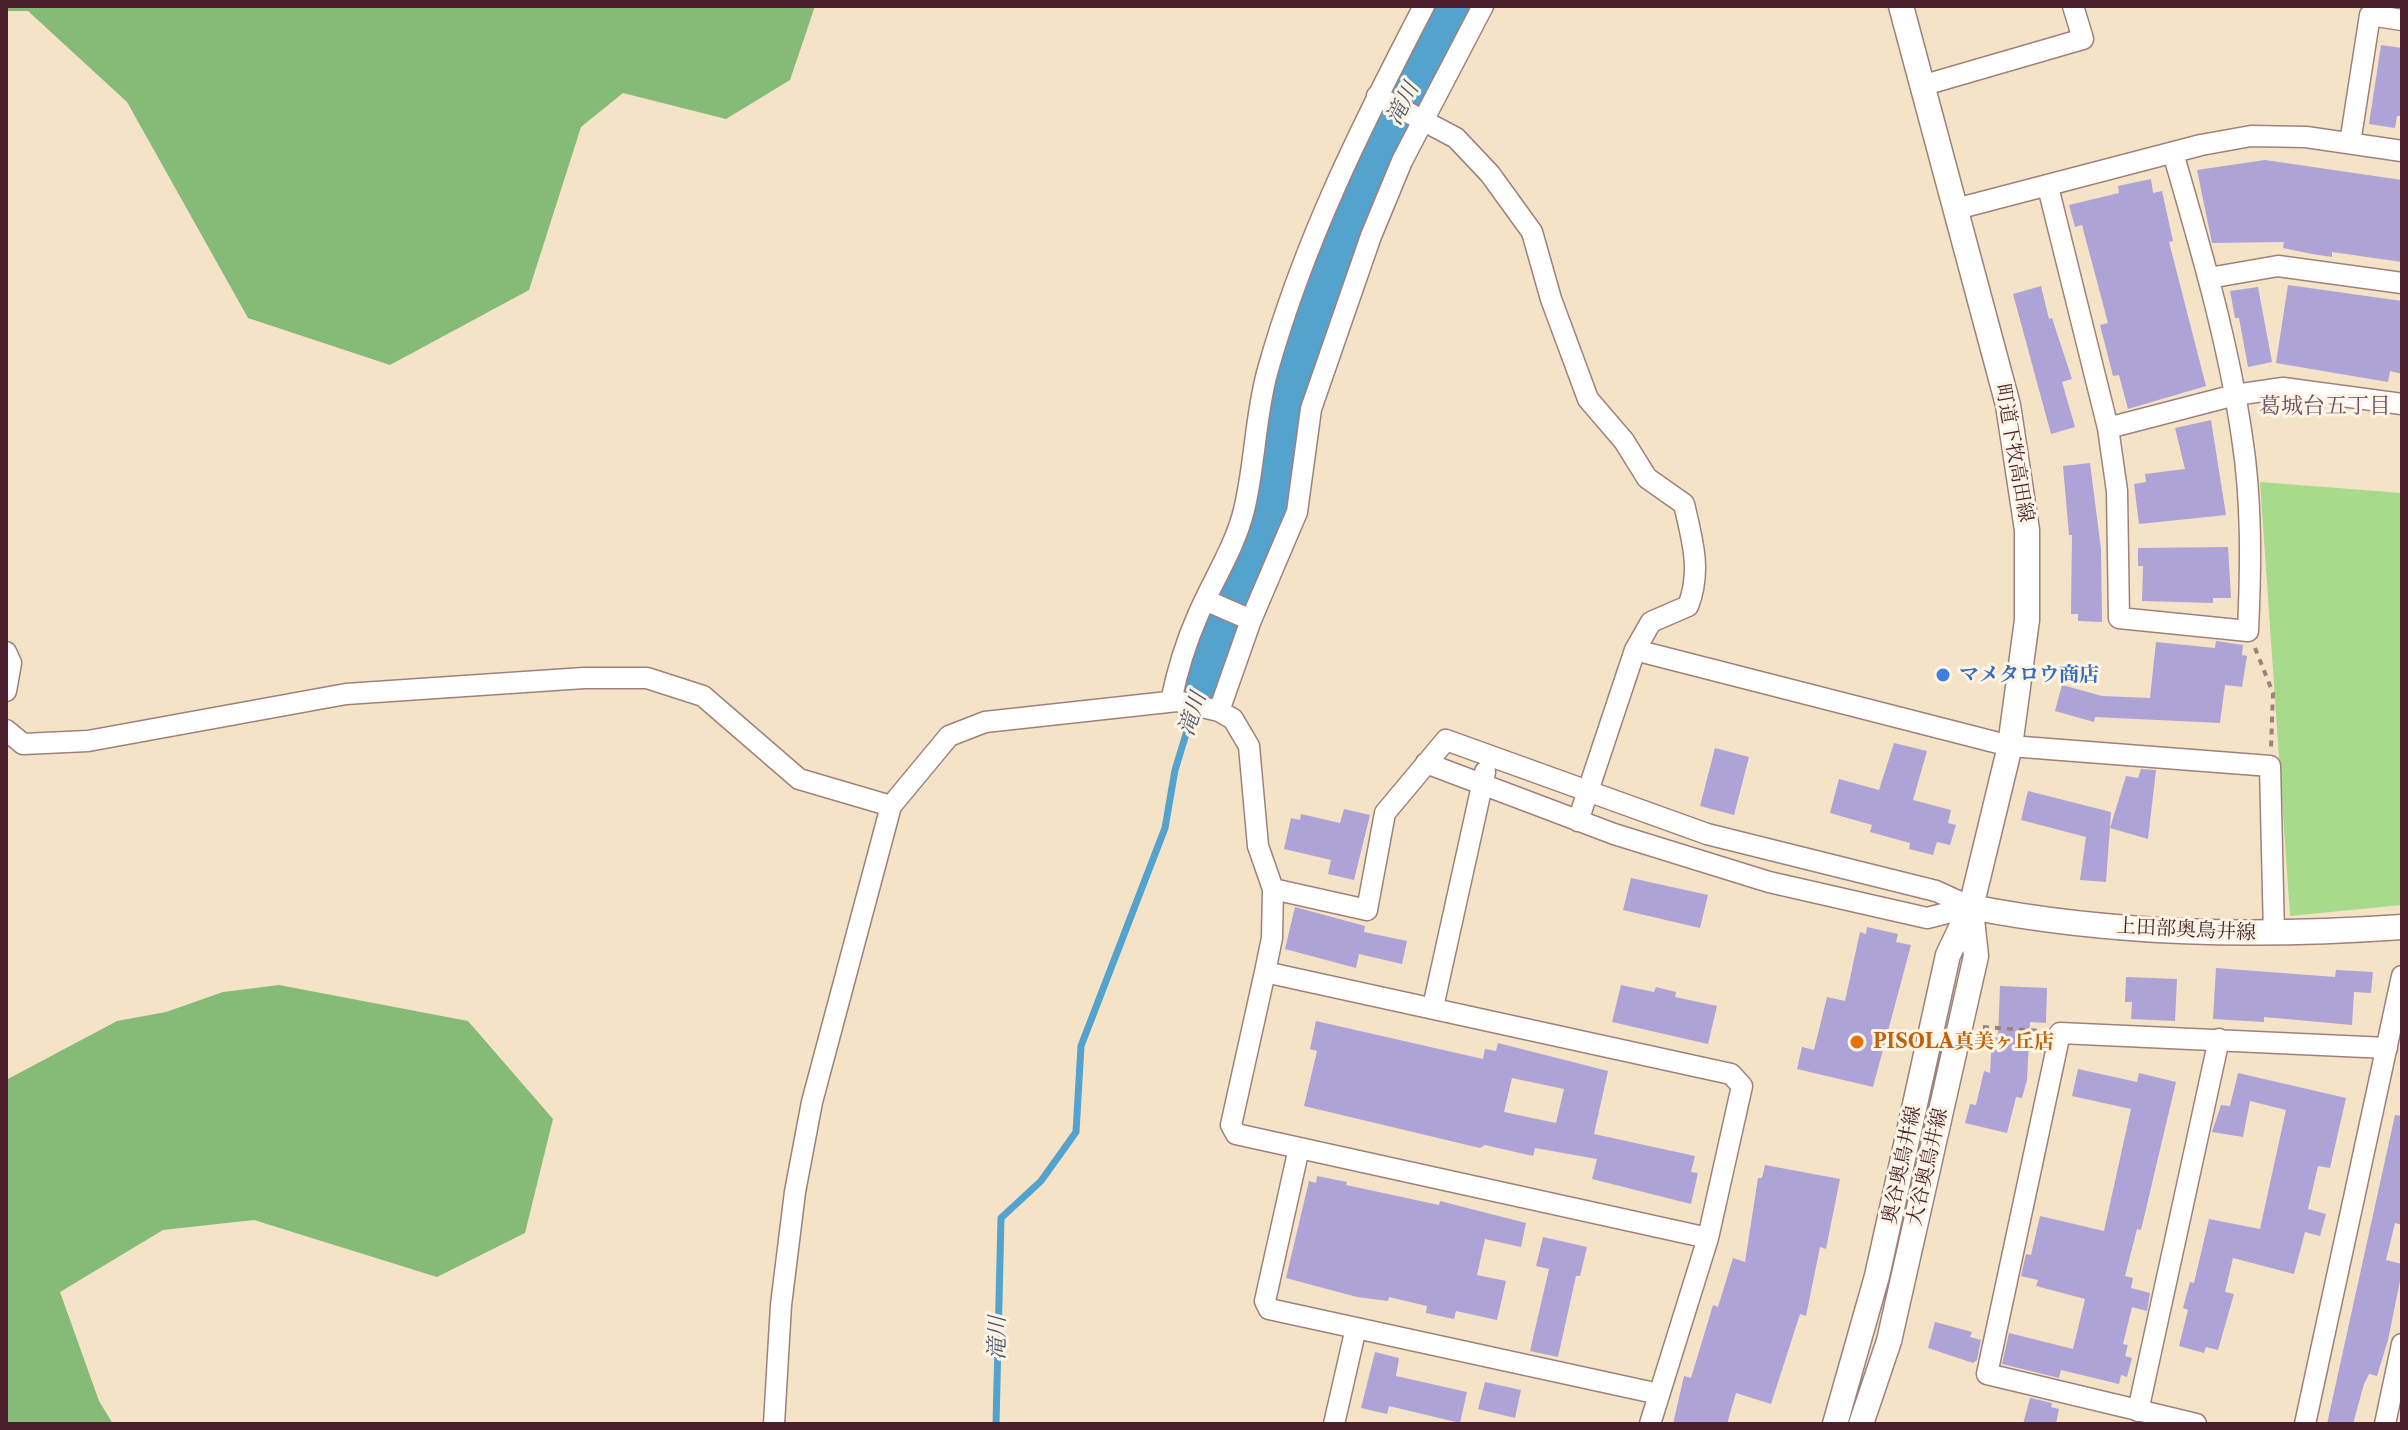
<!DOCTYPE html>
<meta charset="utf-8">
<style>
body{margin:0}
#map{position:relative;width:2408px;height:1430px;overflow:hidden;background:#f5e3c8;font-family:"Libre Caslon Text",serif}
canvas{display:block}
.frame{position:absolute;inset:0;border:8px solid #4a1f2b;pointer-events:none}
</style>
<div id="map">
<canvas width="2408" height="1430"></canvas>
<div class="frame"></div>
</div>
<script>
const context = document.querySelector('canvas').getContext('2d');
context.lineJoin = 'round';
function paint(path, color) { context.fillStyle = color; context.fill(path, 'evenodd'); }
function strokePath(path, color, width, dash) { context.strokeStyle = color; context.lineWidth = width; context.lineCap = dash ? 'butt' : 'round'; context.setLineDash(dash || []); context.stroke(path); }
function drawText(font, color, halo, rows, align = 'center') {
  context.font = font + ' "Libre Caslon Text","Noto Serif JP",serif'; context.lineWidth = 6; context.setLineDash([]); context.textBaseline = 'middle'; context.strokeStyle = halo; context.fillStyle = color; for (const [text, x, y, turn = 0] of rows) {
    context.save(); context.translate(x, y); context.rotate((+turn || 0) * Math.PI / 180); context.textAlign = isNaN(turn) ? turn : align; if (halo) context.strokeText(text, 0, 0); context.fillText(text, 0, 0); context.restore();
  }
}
paint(new Path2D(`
 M2260,482L2402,493V905L2290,916Z`), '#a7db8b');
paint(new Path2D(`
 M6,6H815L790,80L726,119L623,93L581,127L529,290L390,365L248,318L127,102L28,11H6Z
 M279,985L468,1021L553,1119L525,1233L437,1277L254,1220L163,1230L60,1292L99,1401L113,1424H6V1080L117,1021L166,1012L223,992Z`), '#85bb77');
strokePath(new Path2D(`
 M996,1424L1001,1218L1041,1181L1076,1132L1081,1046L1165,828L1175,770L1198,695`), '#54a2ce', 7);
strokePath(new Path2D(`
 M1198,695L1270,513L1288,397L1348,221L1374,161L1453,6`), '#54a2ce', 40);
paint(new Path2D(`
 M2381,45L2402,48V116H2397L2395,128L2369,124Z
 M2265,160L2402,180V262L2332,252V257L2312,254L2283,248L2284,242L2212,243L2197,170Z
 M2151,179L2153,193L2162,191L2173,241L2169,242L2206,386L2128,409L2119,375L2113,376L2100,325L2108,323L2082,225L2075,227L2069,205L2119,193L2118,186Z
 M2288,285L2402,301V374L2390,371L2388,382L2276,363Z
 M2041,286L2049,319L2052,318L2072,379L2062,382L2075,427L2051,434L2013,294Z
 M2258,287L2272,362L2248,367L2239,318H2235L2230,291Z
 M2211,420L2226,515L2139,524L2134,484L2146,482L2145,474L2185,469L2175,428Z
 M2090,463L2101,549L2102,622L2078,621V614H2071L2072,535H2069L2063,466Z
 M2228,547L2231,598H2213V603L2142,601L2143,566H2138V548Z
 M2216,641L2243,645L2242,655L2247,656L2242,687L2225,685L2220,723L2095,717L2094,722L2055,711L2062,685L2102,696L2150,698L2156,642L2215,648Z
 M1894,743L1927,751L1913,800L1951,810L1948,823L1956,825L1950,845L1937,842L1933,855L1909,849L1910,843L1870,832L1872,825L1830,813L1839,779L1879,790Z
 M1715,748L1749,757L1734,815L1700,806Z
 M2141,769L2156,770L2148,839L2110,828L2126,776L2138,778Z
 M2028,791L2111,812L2106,882L2080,880L2086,837L2021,820Z
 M1344,809L1370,815L1354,880L1328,874L1331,860L1284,849L1291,818L1300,820L1301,814L1340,823Z
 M1631,878L1708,895L1700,928L1623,910Z
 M1295,907L1365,926L1364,932L1407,941L1402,964L1359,954L1356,968L1285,949Z
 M1867,927L1898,934L1896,942L1911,945L1873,1087L1797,1069L1802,1047L1814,1050L1827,997L1845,1001L1860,932L1866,934Z
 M2216,968L2335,977L2336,970L2373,972L2371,993L2354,992L2352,1025L2264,1017V1022L2213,1019Z
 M2126,977L2177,979L2175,1021L2131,1019L2132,1002H2125Z
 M1621,985L1654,992L1656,987L1676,992L1675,997L1717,1006L1708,1044L1612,1022Z
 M2000,986L2047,988L2046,1023L2030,1022L2027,1080L2022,1098L2016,1097L2007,1133L1965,1123L1970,1104L1976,1105L1984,1071L1990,1073L1992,1037L1998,1038Z
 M1316,1021L1483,1059L1485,1049L1496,1051L1498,1043L1608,1071L1594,1134L1695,1156L1691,1172L1698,1173L1691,1204L1592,1179L1597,1159L1535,1148L1533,1156L1485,1145L1480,1148L1304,1106L1317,1051L1310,1049ZM1512,1078L1564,1089L1556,1123L1504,1112Z
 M2078,1069L2137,1082L2139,1073L2176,1082L2141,1230L2137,1229L2125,1276L2133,1278L2131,1288L2150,1293L2147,1311L2132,1307L2123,1344L2128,1345L2125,1356L2132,1358L2127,1377L2121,1375L2119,1384L2061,1370L2059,1378L2002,1364L2009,1333L2073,1349L2085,1299L2036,1286L2038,1280L2021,1276L2026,1254L2031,1255L2040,1216L2104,1231L2131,1109L2072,1096Z
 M2238,1073L2346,1098L2330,1168L2318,1166L2308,1209L2326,1214L2320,1236L2305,1232L2294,1274L2233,1258L2225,1292L2234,1294L2218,1350L2206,1347L2204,1353L2179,1346L2188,1310L2183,1308L2190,1282L2194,1283L2209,1219L2260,1229L2286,1110L2250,1101L2243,1137L2212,1132L2221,1105L2230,1106Z
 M2395,1115L2402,1116V1225L2395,1223L2386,1260L2402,1264V1271L2388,1340L2377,1376L2369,1374L2364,1384L2353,1424H2327Z
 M1765,1165L1840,1179L1826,1249L1820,1247L1806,1316L1800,1314L1771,1404L1736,1393L1727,1424H1673L1684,1376L1691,1378L1713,1305L1718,1307L1733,1258L1745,1262L1758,1178H1762Z
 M1317,1176L1347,1182L1346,1185L1439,1205L1440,1201L1526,1223L1521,1247L1485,1239L1477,1275L1506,1281L1497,1320L1456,1311L1454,1319L1426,1313L1427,1306L1389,1297L1388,1301L1357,1297L1286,1278L1309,1181L1316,1183Z
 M1543,1237L1587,1247L1580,1276H1576L1558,1357L1530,1351L1549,1269L1536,1266Z
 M1935,1322L1972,1332L1970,1337L1981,1340L1977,1360L1973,1363L1928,1348Z
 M1375,1352L1399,1358L1396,1376L1467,1392L1460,1423L1389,1406L1387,1414L1361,1408Z
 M1485,1382L1521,1390L1515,1418L1478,1409Z
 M2030,1398L2052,1403L2051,1407L2059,1409L2056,1424H2023Z`), '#ada3d6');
const minor = new Path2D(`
 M1921,86L2083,39L2073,6
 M1377,96L1456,138L1490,174L1532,232L1551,299L1588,399L1624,441L1647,478L1684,504C1692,539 1702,571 1688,606L1651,622L1635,650
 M2350,143L2370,15L2402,20
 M2048,187L2108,428L2117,491L2119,618L2248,631C2251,566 2252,501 2242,437C2228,340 2200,246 2173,153
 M1956,209L2201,145L2251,136L2306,137L2402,151
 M2209,278L2278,266L2402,283
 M2108,428L2235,395L2283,388L2402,404
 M1205,600L1251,620
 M6,652L11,663L6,691
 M1171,701C1177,672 1186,642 1198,615C1213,580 1235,547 1244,510C1255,465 1255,418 1267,373C1303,243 1362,125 1424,6
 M1219,711L1251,620L1297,512L1311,409L1371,236L1402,161L1483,6
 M6,730L23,744L88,741L346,694L584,678H647L703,696L799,779L891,806
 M1426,763L1614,834L1769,882L1927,918L1971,907
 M1578,821L1635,650L2010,746L2270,766L2274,934
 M1273,889L1367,910L1385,813L1446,740L1707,834L1936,891L1971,907
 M1433,1007L1485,772
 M1299,1148L1265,1301L1269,1309L1659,1394
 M2138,1411L2219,1039
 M774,1424L781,1305L795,1192L812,1102L891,806L949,736L985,722L1177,701L1219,711L1233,719L1249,746L1258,846L1273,889L1272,938L1265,972
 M1334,1424L1356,1328
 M1650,1424L1708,1238L1742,1086L1731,1074L1265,972L1231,1125L1236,1134L1708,1238
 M2196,1424L1987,1374L2060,1033L2387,1048
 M2305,1424L2402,976
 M2385,1424L2402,1344`);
const tertiary = new Path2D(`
 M1971,907C2114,935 2258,937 2402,927
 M1835,1424L1877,1276L1948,955L1971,907L2010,746L2027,620V530L2008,405L1901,6
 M1861,1424L1889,1341L1976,956L1971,910`);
strokePath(minor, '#a0817a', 23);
strokePath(tertiary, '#a0817a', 27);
strokePath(new Path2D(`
 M2255,648L2273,693L2271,748
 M1983,1027L2042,1031`), '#a0817a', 4, [6, 6]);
strokePath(minor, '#fff', 20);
strokePath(tertiary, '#fff', 24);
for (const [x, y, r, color] of [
 [1943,675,8,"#3f7fe0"],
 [1857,1042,8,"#e8710a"]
]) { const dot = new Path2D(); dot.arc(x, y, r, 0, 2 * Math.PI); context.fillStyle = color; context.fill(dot); strokePath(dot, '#fcf5e5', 3); }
drawText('20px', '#4a1f2b', '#fcf5e5', [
 ["町道下牧高田線",2014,453,80],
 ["上田部奥鳥井線",2186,930,3],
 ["奥谷奥鳥井線",1902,1165,-78],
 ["大谷奥鳥井線",1928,1167,-77]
]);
drawText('bold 20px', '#366cbe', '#fcf5e5', [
 ["マメタロウ商店",1959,675]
], 'left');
drawText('bold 20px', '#c56008', '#fcf5e5', [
 ["PISOLA真美ヶ丘店",1873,1042]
], 'left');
drawText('italic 22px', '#4e536c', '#fcf5e5', [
 ["滝川",1403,104,-63],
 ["滝川",1193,714,-72],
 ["滝川",998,1338,-89]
]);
drawText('22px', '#6d4d67', '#fcf5e5', [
 ["葛城台五丁目",2325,407]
]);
</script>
